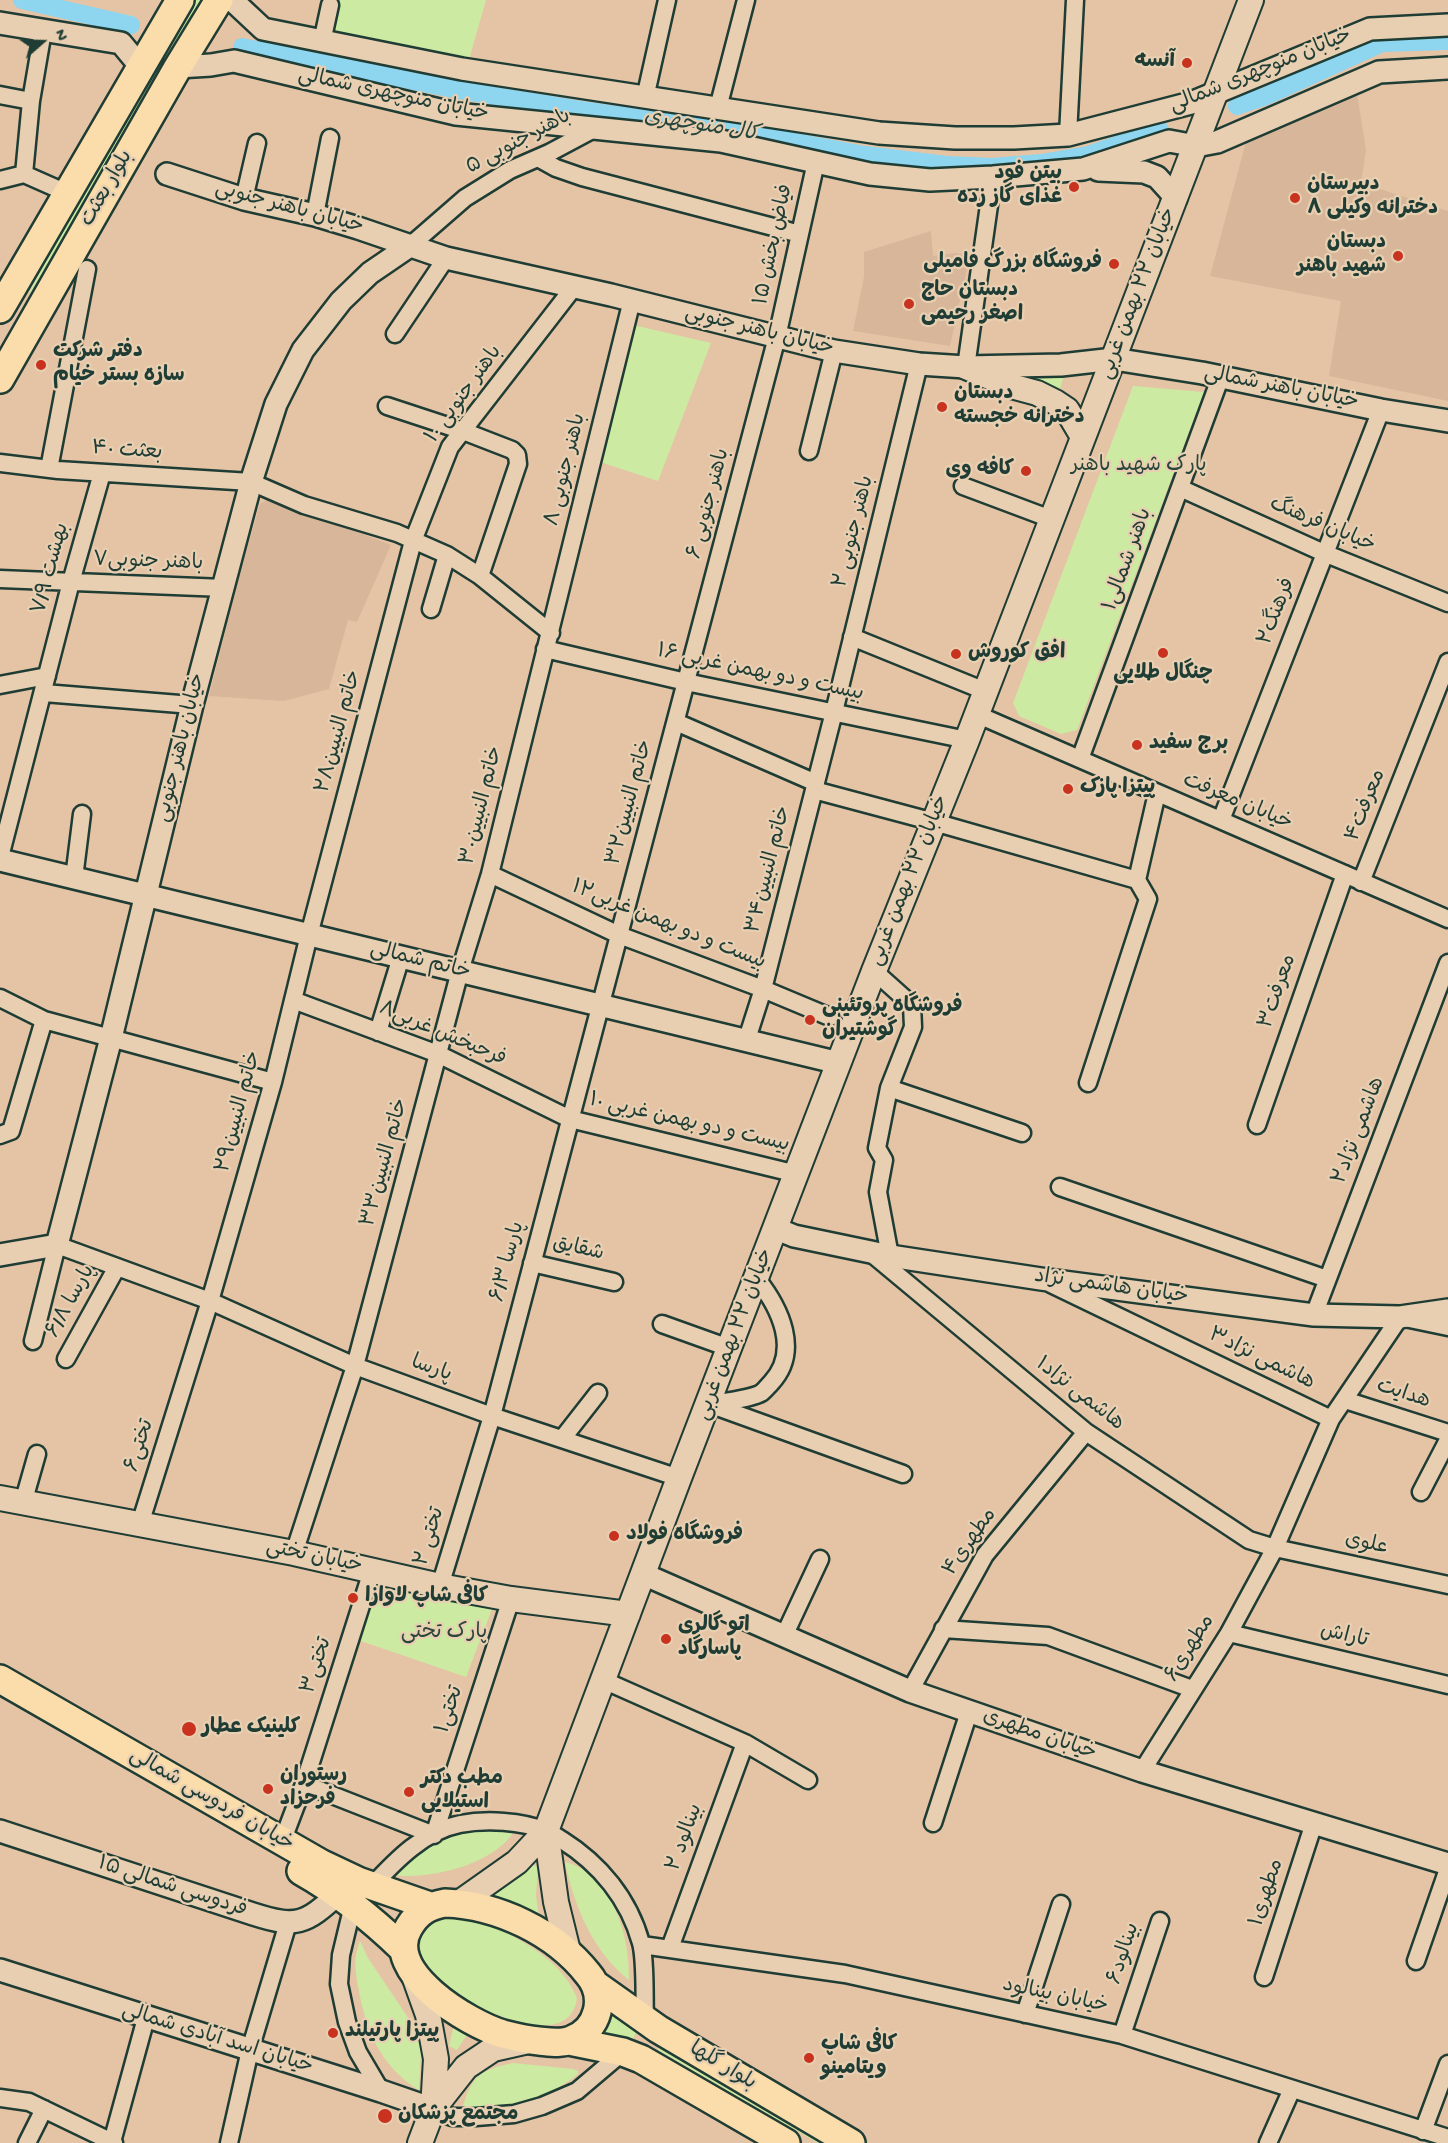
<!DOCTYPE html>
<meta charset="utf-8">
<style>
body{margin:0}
#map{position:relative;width:1448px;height:2143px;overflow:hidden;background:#e5c4a6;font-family:"Gochi Hand",sans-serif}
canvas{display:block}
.north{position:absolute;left:12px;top:12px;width:60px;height:60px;-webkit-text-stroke:4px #e9cfb1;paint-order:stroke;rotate:70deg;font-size:16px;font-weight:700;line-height:24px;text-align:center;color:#1f3d34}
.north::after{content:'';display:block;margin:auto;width:21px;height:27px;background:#1f3d34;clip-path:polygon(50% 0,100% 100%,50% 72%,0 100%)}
</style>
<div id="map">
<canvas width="1448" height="2143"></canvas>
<div class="north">N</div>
</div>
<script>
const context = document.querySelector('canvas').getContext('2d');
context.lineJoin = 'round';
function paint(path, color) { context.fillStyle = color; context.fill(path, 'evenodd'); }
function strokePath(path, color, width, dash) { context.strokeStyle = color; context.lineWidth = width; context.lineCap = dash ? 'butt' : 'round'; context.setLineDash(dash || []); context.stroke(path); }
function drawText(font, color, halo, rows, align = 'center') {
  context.font = font + ' "Gochi Hand","Playpen Sans Arabic",sans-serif'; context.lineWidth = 4.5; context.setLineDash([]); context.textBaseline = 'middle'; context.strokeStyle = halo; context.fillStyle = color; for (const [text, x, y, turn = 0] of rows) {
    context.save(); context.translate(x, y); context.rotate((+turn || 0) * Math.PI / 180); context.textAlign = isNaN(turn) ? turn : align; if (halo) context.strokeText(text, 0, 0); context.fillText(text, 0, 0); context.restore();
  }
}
paint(new Path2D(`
 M1356,87L1366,150L1361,183L1448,211V401L1329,376L1341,301L1210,276L1246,142Z
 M931,231L933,256L955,253L970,255L950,346L853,331L864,277V252Z
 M270,498L391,545L357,622L348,620L329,689L284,701L209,696L238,581L260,504Z`), '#d7b699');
paint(new Path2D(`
 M191,0H204L33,295L29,292L42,268L53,239Z
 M336,0H486L468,63L330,31Z
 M633,325L711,343L658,481L597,461Z
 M1065,371L1059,393L1011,379Z
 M1133,386L1204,392L1077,730L1061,734L1019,716L1013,703Z
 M378,1587L492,1609L466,1677L358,1640Z
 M467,1831H486L513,1833C492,1865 429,1880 393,1875C417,1852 434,1840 467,1831Z
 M565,1862C613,1874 630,1937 629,1980C593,1952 574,1906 565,1862Z
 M532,1864L538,1867L536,1896L539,1916L490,1894L517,1879Z
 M433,1915C443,1916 453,1915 462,1917C502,1926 562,1957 577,1998C569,2058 463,2003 438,1984C434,1981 427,1978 424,1973C418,1965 414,1944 411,1934Z
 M360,1941L368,1958L411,2022L417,2036L421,2052L419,2090C382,2068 366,2031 359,1991C355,1973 353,1958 360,1941Z
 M607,2010L636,2032L632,2042L598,2032Z
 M454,2025L470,2030L457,2050L449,2046Z
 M660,2044L833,2143H818L658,2050Z
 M513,2063L573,2069L578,2071V2074C550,2097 499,2121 463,2106C473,2074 481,2070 513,2063Z`), '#cceaa2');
strokePath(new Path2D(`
 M22,0L131,25
 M242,47L453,89L581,110L748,133L865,155L947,165L992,167L1041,163L1088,155L1160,130
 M1237,106L1266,96L1382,43L1448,41`), '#8ed5ef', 18);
const minor = new Path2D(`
 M322,42L330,5
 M0,95L31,101
 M645,98L667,0
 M718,108L746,0
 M1068,135L1075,0
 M538,158L556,168L582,177L800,234
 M24,174L31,101L43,31
 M24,174L67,193
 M0,180L24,174
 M244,199L257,143
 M315,215L330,138
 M411,245L465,198L510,170L549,153L594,129
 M395,334L446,258
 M966,367L993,177
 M387,406L463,431L512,450L517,455L518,464L480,576
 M809,451L834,351
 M0,463L58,470L251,482L304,505L397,533L447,555L480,576L551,633
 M49,469L87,269
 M963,486L1051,519
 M1180,488L1324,553L1448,603
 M0,579L224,588
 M431,609L447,555
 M852,637L985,691
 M545,649L686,682L967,740
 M0,685L47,676
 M44,693L192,705
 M976,714L1448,919
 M676,722L816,783
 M1080,759L1221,376
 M814,790L934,822L1137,880L1148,899L1088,1083
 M1221,820L1381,410
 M0,857L71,582L102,473
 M490,874L619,935L763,989L830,1017
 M74,878L82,814
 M1137,880L1157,793
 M1361,882L1448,662
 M874,971L912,1005L913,1027L889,1088L877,1148L884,1160L878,1192L890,1256
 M0,998L44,1020L273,1082
 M293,1000L438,1054L570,1119L797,1174
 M378,1032L401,957
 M747,1039L763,989L834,712L919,364
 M889,1088L1022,1133
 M1257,1125L1345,874
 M0,1135L11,1131L44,1020
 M1060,1187L1327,1279
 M871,1253L1086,1432L1249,1540L1275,1548L1448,1585
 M532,1263L614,1282
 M1051,1284L1331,1419
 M1314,1315L1448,963
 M662,1324L729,1348
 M33,1341L57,1245L210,1301L355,1366L492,1416L679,1478
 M66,1359L117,1267
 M1345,1400L1448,1433
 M709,1404L903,1474
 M711,1404C722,1402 751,1399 761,1393C764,1391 768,1386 771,1383C801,1351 780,1308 757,1279
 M562,1439L598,1393
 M1421,1492L1448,1440
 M23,1503L37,1454
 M140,1524L210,1301L273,1082L309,935L413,541L450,447L574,287
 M294,1553L355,1366L460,971L490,874L632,300
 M440,1586L492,1416L777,337L816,162
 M943,1629L1048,1636L1192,1689
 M1229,1633L1448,1685
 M784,1636L820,1559
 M603,1680L745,1743L808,1780
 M910,1691L985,1555L1086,1432
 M1142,1771L1229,1633L1275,1548L1331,1419L1400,1317L1448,1327
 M304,1784L434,1835L511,1599
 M933,1823L969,1712
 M282,1842L304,1784L372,1571
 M372,1886C396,1860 424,1831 460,1824C486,1819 522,1821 546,1831C552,1833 557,1837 562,1840C600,1864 629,1899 641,1943C646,1961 644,2000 645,2020
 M353,1905L341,1955L339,1984L347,2022L358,2052L381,2091
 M642,1945L845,1974L1122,2035L1448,2138
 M670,1948L745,1743
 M1416,1961L1448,1869
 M1264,1977L1314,1823
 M1025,2014L1061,1904
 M1122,2035L1160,1921
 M0,2098L29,2102L114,2143
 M433,2109L452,2117H476L514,2114L542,2106L577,2091L623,2052
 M1423,2131L1448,2064
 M112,2142L146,2018
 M27,2143L44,2109
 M229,2143L250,2050L288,1923
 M1268,2143L1292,2089`);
const tertiary = new Path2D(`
 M232,0L263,29L462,69L879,133L955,138H1014L1068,135L1191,103L1370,29L1448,25
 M0,23L121,43L140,66
 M178,67L211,65L234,61L456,114L721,141L870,174L930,180L993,177L1083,169L1169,141L1196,146L1217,142L1379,72L1448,68
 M1098,170L1144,172L1157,177L1176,198
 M167,174L244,199L315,215L358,228L446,258L611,295L834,351L919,364L966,367L1061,365L1114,359L1202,373L1381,410L1448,421
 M0,860L839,1063
 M777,1229L794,1236L890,1256L1041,1279L1314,1315L1400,1317L1448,1310
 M0,1255L57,1245L111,1038L192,705L251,482L276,404L303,350L341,301L370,273L411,245
 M643,1574L910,1691L1142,1771L1448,1864
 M0,1831L253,1914C297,1928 305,1924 338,1894
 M0,1970L381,2091L433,2109`);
const secondary = new Path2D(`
 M966,367L1011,386L1037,393L1055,402L1067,410L1083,437
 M0,1498L294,1553L440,1586L511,1599L628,1614
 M546,1831L556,1902L569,1955
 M459,1903L517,1862L546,1831L679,1478L874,971L967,740L1251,0
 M413,1973L428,2015L436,2059L433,2109
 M420,2143L433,2109L466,2067L493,2049L533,2040`);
const primary = new Path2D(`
 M0,309L180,0
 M0,379L178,67L219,0
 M0,1679L322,1864L358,1881L430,1906
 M301,1871C340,1893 372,1919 403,1949
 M445,1903C498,1905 555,1932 588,1974C607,1996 599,2030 571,2040C561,2044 550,2042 539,2041C528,2040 515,2037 503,2034C469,2024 381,1972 409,1927C418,1912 428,1906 445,1903Z
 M596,1985L658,2029L851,2143
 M569,2041L623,2052L641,2059L786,2143`);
strokePath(minor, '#1f3d34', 21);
strokePath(tertiary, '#1f3d34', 26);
strokePath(secondary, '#1f3d34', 28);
strokePath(primary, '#1f3d34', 32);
strokePath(minor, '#e9cfb1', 16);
strokePath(tertiary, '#e9cfb1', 21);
strokePath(secondary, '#e9cfb1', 24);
strokePath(primary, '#fbddab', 27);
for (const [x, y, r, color] of [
 [1187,63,6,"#c8321e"],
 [1074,187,6,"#c8321e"],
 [1295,198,6,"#c8321e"],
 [1398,256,6,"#c8321e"],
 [1114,264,6,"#c8321e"],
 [909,304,6,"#c8321e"],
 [41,365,6,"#c8321e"],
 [942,407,6,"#c8321e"],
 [1026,471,6,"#c8321e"],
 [1163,653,6,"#c8321e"],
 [956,654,6,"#c8321e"],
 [1137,745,6,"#c8321e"],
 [1068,789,6,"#c8321e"],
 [810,1020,6,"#c8321e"],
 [614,1536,6,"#c8321e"],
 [353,1598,6,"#c8321e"],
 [666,1639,6,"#c8321e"],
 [189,1729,8,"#c8321e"],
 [268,1789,6,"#c8321e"],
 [409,1792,6,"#c8321e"],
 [333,2033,6,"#c8321e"],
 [809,2058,6,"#c8321e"],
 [385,2116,8,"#c8321e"]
]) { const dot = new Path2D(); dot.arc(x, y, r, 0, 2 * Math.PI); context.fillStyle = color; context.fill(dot); strokePath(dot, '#e9cfb1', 2); }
drawText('bold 21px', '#1f3d34', '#e9cfb1', [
 ["آنسه",1175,63,"right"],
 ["بیتن فود",1062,175,"right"],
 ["غذای گاز زده",1062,199,"right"],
 ["دبیرستان",1307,186],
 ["دخترانه وکیلی ۸",1307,210],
 ["دبستان",1386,244,"right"],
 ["شهید باهنر",1386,268,"right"],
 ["فروشگاه بزرگ فامیلی",1102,264,"right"],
 ["دبستان حاج",921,292],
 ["اصغر رحیمی",921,316],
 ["دفتر شرکت",53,353],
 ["سازه بستر خیام",53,377],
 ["دبستان",954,395],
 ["دخترانه خجسته",954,419],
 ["کافه وی",1014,471,"right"],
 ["افق کوروش",968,654],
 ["چنگال طلایی",1163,675,"center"],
 ["برج سفید",1149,745],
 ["پیتزا پازک",1080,789],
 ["فروشگاه پروتئینی",822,1008],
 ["گوشتیران",822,1032],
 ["فروشگاه فولاد",626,1536],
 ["كافى شاپ لاوازا",365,1598],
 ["اتو گالری",678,1627],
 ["پاسارگاد",678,1651],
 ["کلینیک عطار",202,1729],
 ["رستوران",280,1777],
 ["فرحزاد",280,1801],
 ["مطب دکتر",421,1780],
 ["استیلایی",421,1804],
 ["پیتزا پارتیلند",345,2033],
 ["کافی شاپ",821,2046],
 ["ویتامینو",821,2070],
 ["مجتمع پزشکان",398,2116]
], 'left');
drawText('21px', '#1f3d34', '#e9cfb1', [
 ["خیابان منوچهری شمالی",1261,72,-22],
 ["خیابان منوچهری شمالی",393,96,12],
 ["باهنر جنوبی ۵",519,143,-28],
 ["بلوار بعثت",108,189,-60],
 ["خیابان باهنر جنوبی",289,209,15],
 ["فیاض بخش ۱۵",775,245,-78],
 ["خیابان ۲۲ بهمن غربی",1139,294,-69],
 ["خیابان باهنر جنوبی",759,332,14],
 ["خیابان باهنر شمالی",1281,389,11],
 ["باهنر جنوبی ۱۰",465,395,-54],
 ["بعثت ۴۰",127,452,4],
 ["باهنر جنوبی ۸",567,470,-76],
 ["باهنر جنوبی ۶",710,504,-75],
 ["خیابان فرهنگ",1322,526,23],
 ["باهنر جنوبی ۲",855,532,-76],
 ["باهنر شمالی۱",1129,560,-70],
 ["باهنر جنوبی۷",148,563,2],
 ["بهشت ۷/۹",52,569,-75],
 ["فرهنگ۲",1278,612,-69],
 ["بیست و دو بهمن غربی ۱۶",760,674,12],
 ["خاتم النبیین۲۸",340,732,-75],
 ["خیابان باهنر جنوبی",182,748,-76],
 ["خاتم النبیین۳۲",631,803,-75],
 ["خیابان معرفت",1237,803,23],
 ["خاتم النبیین۳۰",483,806,-76],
 ["معرفت۴",1367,806,-68],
 ["خاتم النبیین۳۴",770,870,-76],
 ["خیابان ۲۲ بهمن غربی",910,881,-68],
 ["بیست و دو بهمن غربی۱۲",668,926,22],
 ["خاتم شمالی",420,962,14],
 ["معرفت۳",1279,992,-71],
 ["فرحبخش غربی۸",442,1035,23],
 ["خاتم النبیین۲۹",240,1112,-75],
 ["بیست و دو بهمن غربی ۱۰",689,1124,13],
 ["هاشمی نژاد۲",1360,1131,-69],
 ["خاتم النبیین۳۳",386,1163,-75],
 ["شقایق",578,1250,13],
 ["پارسا ۶/۳",509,1262,-75],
 ["خیابان هاشمی نژاد",1111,1288,8],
 ["پارسا ۶/۸",72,1302,-61],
 ["خیابان ۲۲ بهمن غربی",736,1335,-69],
 ["هاشمی نژاد۳",1261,1360,26],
 ["پارسا",431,1370,20],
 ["هاشمی نژاد۱",1079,1395,38],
 ["هدایت",1403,1395,18],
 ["تختی۶",141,1446,-72],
 ["تختی ۲",431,1537,-73],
 ["مطهری۴",971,1543,-55],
 ["علوی",1366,1545,12],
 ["خیابان تختی",314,1558,12],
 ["تاراش",1344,1637,13],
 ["مطهری۶",1191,1649,-58],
 ["تختی۳",318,1666,-72],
 ["تختی۱",451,1710,-72],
 ["خیابان مطهری",1039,1736,19],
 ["خیابان فردوسی شمالی",211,1801,30],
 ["بینالود ۲",686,1838,-70],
 ["فردوسی شمالی ۱۵",172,1888,18],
 ["مطهری۱",1268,1893,-72],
 ["بینالود۶",1125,1954,-72],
 ["خیابان بینالود",1055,1997,12],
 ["خیابان اسد آبادی شمالی",217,2040,17],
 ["بلوار گلها",722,2067,31]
]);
drawText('21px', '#28463a', '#e9cfb1', [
 ["پارک شهید باهنر",1139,467],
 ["پارک تختی",444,1634]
]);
drawText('italic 22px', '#25453d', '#e9cfb1', [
 ["کال منوچهری",701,127,9]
]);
</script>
